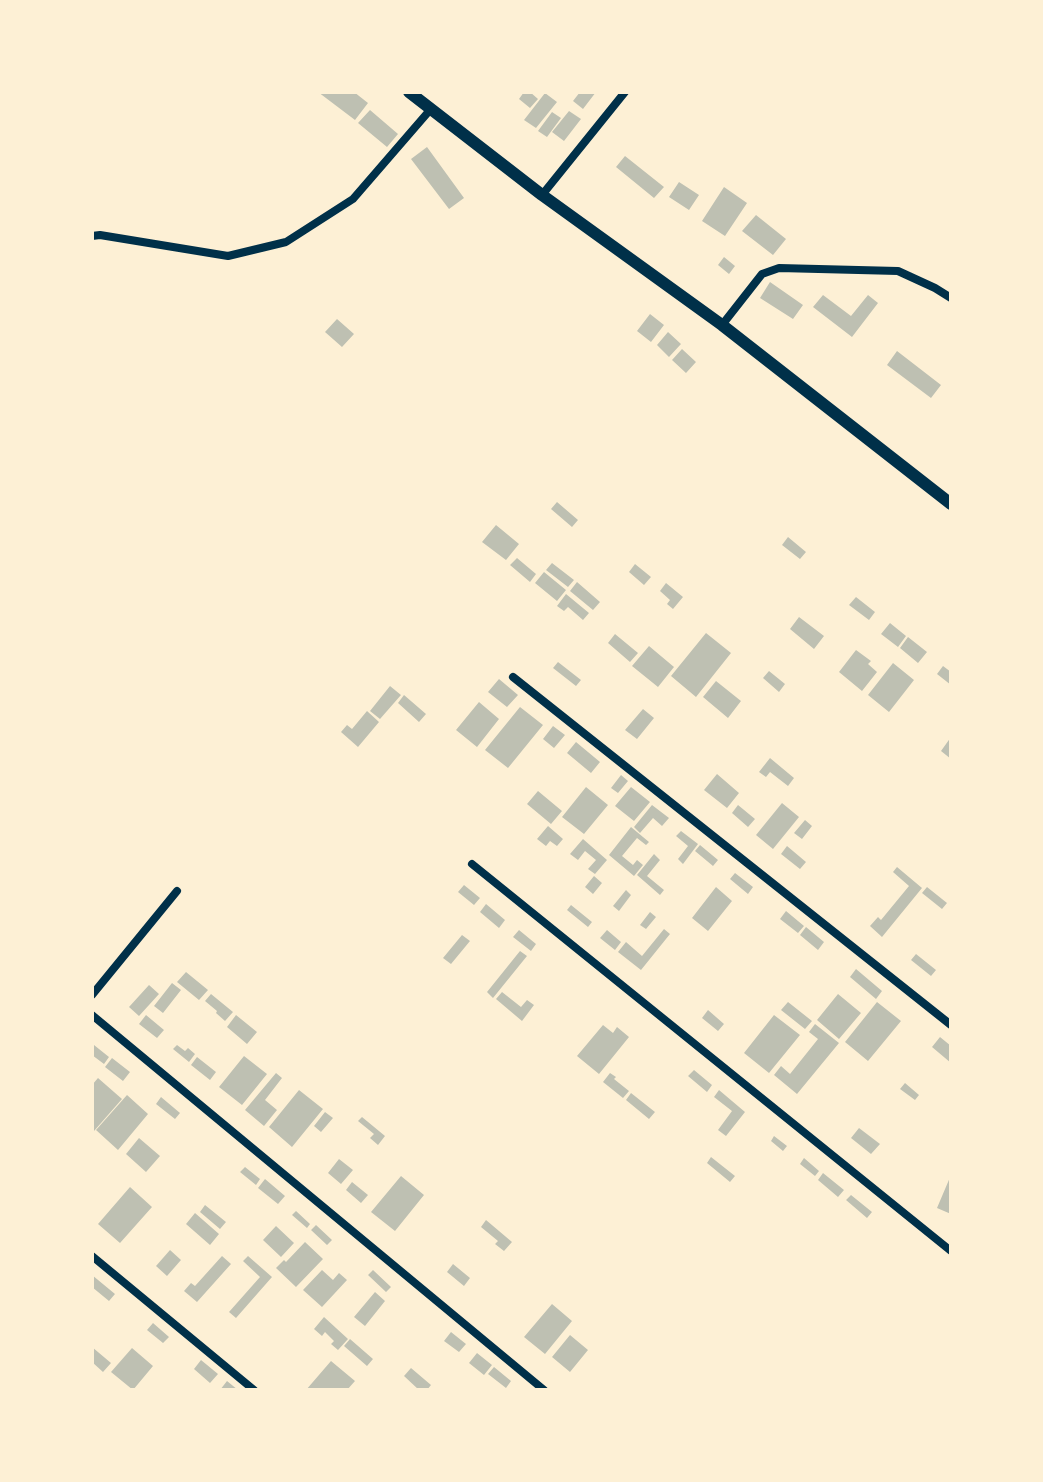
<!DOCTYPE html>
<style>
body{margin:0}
#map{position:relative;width:1043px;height:1482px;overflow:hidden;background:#fdf0d5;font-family:"Source Sans 3",sans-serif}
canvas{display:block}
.frame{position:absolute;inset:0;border:94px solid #fdf0d5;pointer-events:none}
</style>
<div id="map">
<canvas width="1043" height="1482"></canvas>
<div class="frame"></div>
</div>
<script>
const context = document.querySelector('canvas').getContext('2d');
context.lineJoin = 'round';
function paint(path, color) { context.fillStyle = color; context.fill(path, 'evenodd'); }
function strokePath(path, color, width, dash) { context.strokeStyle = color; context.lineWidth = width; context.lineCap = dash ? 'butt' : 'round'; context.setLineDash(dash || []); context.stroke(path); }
paint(new Path2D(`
 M318,92H354L368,103L355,120Z
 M524,92H530L538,99L530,108L519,99Z
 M580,92H596L583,109L573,101Z
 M545,93L557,102L536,128L524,120Z
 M370,110L398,134L387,147L358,123Z
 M569,111L581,119L564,141L552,132Z
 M552,112L561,118L547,137L538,131Z
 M427,147L464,198L449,209L411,159Z
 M625,156L664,187L654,198L616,167Z
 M679,182L699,195L689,210L669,197Z
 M724,187L747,203L725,236L702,221Z
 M756,215L786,239L773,255L742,231Z
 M724,257L735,266L729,274L718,265Z
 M770,282L803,305L793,319L760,298Z
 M823,295L851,316L868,295L878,303L852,337L813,307Z
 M650,314L664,325L651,342L637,331Z
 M337,319L354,334L342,347L325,332Z
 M668,332L681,344L669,357L657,345Z
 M682,349L696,362L686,373L672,360Z
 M897,351L941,385L931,398L887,365Z
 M557,502L578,520L572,527L551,509Z
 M496,525L519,544L506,560L482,542Z
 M788,537L806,552L800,559L782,545Z
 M517,558L536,574L530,582L510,565Z
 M552,563L574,580L568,587L546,570Z
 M635,564L651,577L644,585L629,572Z
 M544,572L566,590L557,601L535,583Z
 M577,582L600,602L593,610L570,591Z
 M666,583L683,597L673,609L667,604L670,600L660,591Z
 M566,594L589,613L583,620L568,607L564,611L557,606Z
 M856,597L875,612L869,620L849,605Z
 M799,617L824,636L814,649L790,629Z
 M890,623L906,636L898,647L881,634Z
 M706,633L731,653L696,697L671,676Z
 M615,634L638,653L630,662L608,643Z
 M908,637L927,652L918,663L900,648Z
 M649,646L674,667L658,687L632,666Z
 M856,650L871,661L868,664L877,672L862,691L839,672Z
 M558,662L581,680L576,686L553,668Z
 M893,663L914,680L889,712L868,695Z
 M943,666L951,672V685L937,674Z
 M769,671L785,684L779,692L763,678Z
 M499,679L518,695L507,707L488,692Z
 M716,681L741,701L728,718L703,697Z
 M390,686L401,695L380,719L370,711Z
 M404,695L426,714L419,722L398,703Z
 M479,702L499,719L477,747L456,730Z
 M520,707L543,725L508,768L485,750Z
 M643,709L654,718L637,739L625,730Z
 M367,711L379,722L358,747L341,732L347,725L352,729Z
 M553,726L565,735L554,748L543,739Z
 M951,737V759L941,751Z
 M576,742L600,762L591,773L567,753Z
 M770,758L794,778L788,786L770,772L766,777L759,772Z
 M717,774L739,793L727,808L704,790Z
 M621,775L628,781L618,793L611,788Z
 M586,787L608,805L584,834L562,817Z
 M631,787L650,802L634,821L615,806Z
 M538,791L562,811L551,824L527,804Z
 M782,803L799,817L773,849L756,835Z
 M652,805L669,818L662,826L653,818L640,833L634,827Z
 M738,805L755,819L748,827L732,813Z
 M805,820L812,826L802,839L794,833Z
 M548,826L563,839L557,846L550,841L546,846L537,839Z
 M631,827L649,842L646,845L637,838L622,856L633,865L637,860L643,865L634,876L609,855Z
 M681,831L698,844L683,864L678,859L688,846L676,836Z
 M583,839L607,860L595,874L588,869L596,860L585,851L578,860L570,854Z
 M700,845L718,860L713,866L695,851Z
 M787,846L806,862L800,869L781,854Z
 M654,854L660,860L647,876L664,890L660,895L637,875Z
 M897,867L922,888L882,937L870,926L878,917L881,920L909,886L893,872Z
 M735,873L753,887L748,894L730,879Z
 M594,876L602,883L593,894L585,887Z
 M464,885L480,898L474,905L458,892Z
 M716,887L732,901L708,931L692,918Z
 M927,887L947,903L942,909L922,893Z
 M626,890L631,895L619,911L613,906Z
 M486,904L505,920L499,928L480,912Z
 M571,905L592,922L588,927L567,910Z
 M786,911L804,926L798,933L780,919Z
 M650,912L656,917L646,929L640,925Z
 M806,927L824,942L818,950L800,935Z
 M664,929L670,934L641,970L618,952L626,942L642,956Z
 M519,930L536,944L531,951L513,937Z
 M607,930L621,942L615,950L600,938Z
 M462,935L470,941L451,964L443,958Z
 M520,951L527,956L493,998L487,992Z
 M916,954L936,970L931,976L911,960Z
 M856,969L882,991L876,999L850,977Z
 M186,972L208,990L199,1000L177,982Z
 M172,983L181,990L163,1013L154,1006Z
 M149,985L159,994L139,1016L129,1007Z
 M502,992L521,1007L527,1000L534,1005L522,1021L496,999Z
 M211,994L233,1012L225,1021L216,1013L217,1011L205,1001Z
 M838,994L861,1013L839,1039L817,1020Z
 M788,1002L812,1021L805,1029L781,1010Z
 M877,1002L901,1021L868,1061L845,1042Z
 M708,1010L724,1024L718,1031L702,1018Z
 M146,1015L164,1030L157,1038L139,1024Z
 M236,1015L257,1032L247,1044L227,1027Z
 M774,1015L800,1035L769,1073L744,1053Z
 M815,1024L839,1043L797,1094L774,1075L781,1066L790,1074L818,1039L809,1032Z
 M603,1025L613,1033L617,1027L629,1037L599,1074L577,1056Z
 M940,1037L951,1046V1063L932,1047Z
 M94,1045L109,1057L104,1064L92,1055Z
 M177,1045L185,1051L188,1048L195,1054L189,1062L173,1049Z
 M244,1056L267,1074L242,1105L219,1087Z
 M197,1057L216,1072L210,1080L191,1065Z
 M112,1058L130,1072L123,1081L105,1067Z
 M694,1070L712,1085L707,1092L688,1076Z
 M276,1073L282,1078L265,1100L277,1110L264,1126L245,1110Z
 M610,1073L616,1077L614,1079L629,1091L623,1098L603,1082Z
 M98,1078L122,1099L94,1131L92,1129V1085Z
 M905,1083L919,1095L915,1100L900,1089Z
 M299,1090L323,1109L292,1147L269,1127Z
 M719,1090L745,1112L726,1136L718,1130L732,1111L714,1097Z
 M631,1093L655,1112L649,1119L626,1100Z
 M127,1095L148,1114L118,1150L96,1130Z
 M161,1097L180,1113L175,1119L156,1104Z
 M325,1112L333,1118L321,1132L314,1126Z
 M362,1117L385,1136L378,1145L370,1138L374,1134L358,1121Z
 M859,1128L880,1144L871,1154L851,1138Z
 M774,1136L787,1146L783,1151L771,1141Z
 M139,1138L160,1156L146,1172L126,1154Z
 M711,1157L735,1176L730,1182L707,1163Z
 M804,1158L819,1171L815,1176L800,1164Z
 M339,1159L353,1170L341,1184L328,1173Z
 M245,1167L260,1179L256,1185L240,1172Z
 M823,1173L844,1190L838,1197L818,1180Z
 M951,1175V1214L937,1208Z
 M401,1176L424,1195L395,1231L371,1212Z
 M265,1179L285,1196L278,1204L258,1188Z
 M352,1182L368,1195L361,1203L346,1190Z
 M130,1187L152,1207L120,1243L98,1224Z
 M851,1195L872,1212L867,1218L846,1200Z
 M205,1205L226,1222L220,1229L200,1212Z
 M296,1211L310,1224L307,1228L292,1215Z
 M195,1213L219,1234L210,1245L186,1224Z
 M486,1220L512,1242L504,1251L495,1244L498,1241L481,1227Z
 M316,1225L332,1240L327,1245L311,1230Z
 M276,1226L294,1243L281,1257L263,1240Z
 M305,1242L323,1259L296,1287L276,1268L284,1260L286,1262Z
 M170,1250L181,1260L167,1276L156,1266Z
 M222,1256L231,1264L197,1302L184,1291L191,1283L195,1286Z
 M248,1256L272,1277L236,1318L229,1312L260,1277L243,1261Z
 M453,1264L470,1278L464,1286L447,1272Z
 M322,1270L333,1280L339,1273L347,1280L322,1307L303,1290Z
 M373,1270L391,1287L386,1292L368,1275Z
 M92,1275L115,1294L109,1301L92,1287Z
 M375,1292L385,1301L365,1326L354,1317Z
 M552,1304L572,1321L545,1354L524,1337Z
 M324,1317L348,1339L338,1350L331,1344L334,1341L325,1332L322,1336L314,1329Z
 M153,1323L169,1337L163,1343L147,1330Z
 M451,1332L466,1344L459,1352L444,1341Z
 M570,1335L588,1350L570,1372L552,1357Z
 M350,1339L373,1359L367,1366L344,1346Z
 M92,1347L111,1363L103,1372L92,1362Z
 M132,1348L153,1366L133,1390L111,1372Z
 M477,1353L492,1365L484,1375L469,1363Z
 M201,1360L218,1374L210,1383L194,1369Z
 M331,1361L355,1381L347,1390H306Z
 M494,1367L511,1381L506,1388L488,1374Z
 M411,1368L431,1385L427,1390H419L404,1376Z
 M227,1381L238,1390H220Z`), '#bec0b2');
strokePath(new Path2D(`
 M542,195L625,92
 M92,236L100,235L228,256L286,242L353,199L430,110
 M722,325L762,274L779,268L898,271L935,288L951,298
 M513,677L951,1025
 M472,864L951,1251
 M92,995L177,891
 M92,1015L544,1390
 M92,1256L254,1390`), '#003049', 8);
strokePath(new Path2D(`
 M409,92L542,195L722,325L951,504`), '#003049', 12);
</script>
